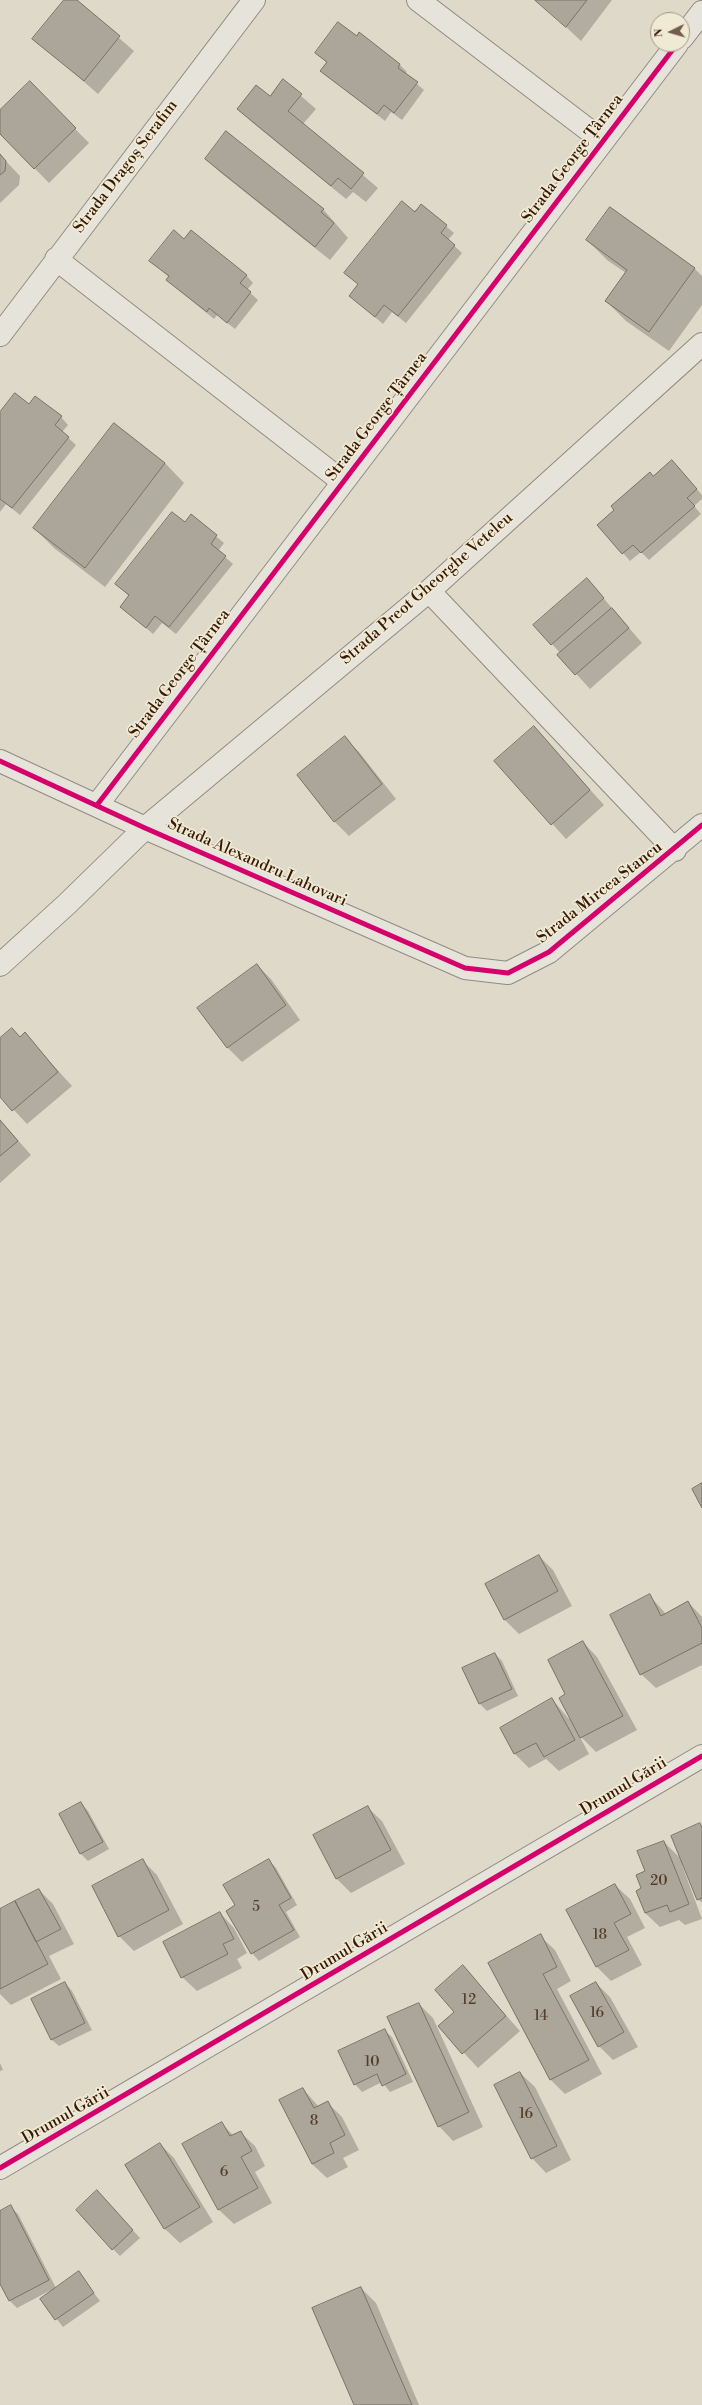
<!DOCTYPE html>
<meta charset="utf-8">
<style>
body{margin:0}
#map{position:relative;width:702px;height:2405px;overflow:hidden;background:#ded9c8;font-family:"Libre Bodoni",serif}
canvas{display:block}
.north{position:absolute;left:650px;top:12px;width:40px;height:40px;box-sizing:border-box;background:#f0ead5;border:1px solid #a69782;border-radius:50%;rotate:265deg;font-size:11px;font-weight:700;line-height:16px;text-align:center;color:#371a05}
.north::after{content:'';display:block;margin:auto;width:14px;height:18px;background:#715d49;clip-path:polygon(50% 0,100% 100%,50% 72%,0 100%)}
</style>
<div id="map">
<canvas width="702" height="2405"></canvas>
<div class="north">N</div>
</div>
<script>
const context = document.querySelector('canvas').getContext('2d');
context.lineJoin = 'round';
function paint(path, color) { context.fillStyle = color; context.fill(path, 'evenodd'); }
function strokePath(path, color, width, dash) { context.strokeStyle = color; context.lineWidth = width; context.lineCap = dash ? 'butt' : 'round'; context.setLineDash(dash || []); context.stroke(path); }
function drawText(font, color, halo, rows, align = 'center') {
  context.font = font + ' "Libre Bodoni",serif'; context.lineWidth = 3.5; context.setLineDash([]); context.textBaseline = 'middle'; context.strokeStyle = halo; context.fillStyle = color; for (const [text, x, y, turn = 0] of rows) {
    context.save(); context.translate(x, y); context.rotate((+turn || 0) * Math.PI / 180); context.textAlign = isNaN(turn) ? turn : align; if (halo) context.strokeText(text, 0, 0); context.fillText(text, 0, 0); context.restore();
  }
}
paint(new Path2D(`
 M65,0H75L134,51L98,94L34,38Z
 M537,0H612L581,41Z
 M359,34L400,65L407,72L405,74L424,90L402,120L391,112L385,121L321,71L327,63L316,53L357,37Z
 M284,81L316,109L303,124L378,188L366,202L353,192L346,199L253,123L238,109L270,98Z
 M30,83L89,143L49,183L0,133V112Z
 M0,155L20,176L19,185L0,203Z
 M206,159L323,209L348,238L330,260L221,173Z
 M421,205L454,233L448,240L462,253L406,323L392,312L383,324L350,296L359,285L345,273Z
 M184,240L246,275L253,283L247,290L258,300L235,329L217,315L214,319L175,287L167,280L169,277L151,261Z
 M587,240L694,268L702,276V305L669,351L626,321L606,301L626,273L607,260Z
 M29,405L61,417L68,425L62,432L76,445L20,515L6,504L0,512V414Z
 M165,463L184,483L105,587L54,548L34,528Z
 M679,469L702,495V499L694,506L701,514L649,560L641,552L630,561L598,525L654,477Z
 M192,516L224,543L218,551L233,564L176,634L162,623L153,634L121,607L129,596L116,584Z
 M587,579L642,643L590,689L559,655L561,654L552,644Z
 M534,728L604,805L566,839L496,761Z
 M345,738L359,752L396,799L349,836L335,822L298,775Z
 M257,965L271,979L300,1020L242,1062L228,1048L199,1008Z
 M25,1034L72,1086L27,1124L0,1095V1039L20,1038Z
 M0,1120L31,1155L0,1183Z
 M539,1556L553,1570L572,1606L519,1634L505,1620L486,1585Z
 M649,1595L666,1614L688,1602L702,1617V1665L656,1688L641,1674Z
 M583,1642L597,1657L637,1730L596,1752L579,1735L589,1754L559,1771L546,1759L529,1768L515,1754L501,1728L552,1699L569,1719L571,1718Z
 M495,1654L502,1661L518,1696L487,1711L480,1704Z
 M81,1803L88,1811L109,1849L88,1861L81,1854L60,1815Z
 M367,1807L382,1821L405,1864L351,1893L336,1878Z
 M700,1825L702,1827V1903L698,1899L683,1864L682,1865L702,1919L685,1925L679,1920L660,1927L645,1913L637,1891L642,1889L646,1871L664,1842L681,1859Z
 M142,1860L157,1875L183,1924L134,1951L119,1936L93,1887Z
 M269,1860L276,1868L297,1905L286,1912L300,1937L259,1961L252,1953L236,1906Z
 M615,1885L630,1899L645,1928L627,1937L642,1965L611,1981L597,1967L567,1910Z
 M39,1890L53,1904L74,1944L49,1956L61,1979L11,2005L0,1994V1911Z
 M220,1913L234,1928L247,1953L237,1959L242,1968L197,1991L182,1977Z
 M540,1936L555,1950L571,1981L557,1989L602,2074L565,2094L551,2080L489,1963Z
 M463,1967L520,2031L478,2068L439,2026L456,2012Z
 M65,1983L72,1991L92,2030L59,2046L51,2039Z
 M596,1983L610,1997L638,2047L613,2060L599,2046Z
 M419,2004L433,2018L483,2127L453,2141L439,2126Z
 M384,2030L392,2037L413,2082L390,2092L382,2082L362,2092L355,2084Z
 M0,2063L3,2070L0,2071Z
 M520,2073L535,2087L571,2160L546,2173L532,2158Z
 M303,2089L319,2107L328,2103L342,2117L359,2150L343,2158L348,2167L327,2178L312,2164Z
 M222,2124L234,2136L240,2132L255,2146L265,2166L255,2172L272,2203L234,2224L219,2210L184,2144Z
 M160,2144L174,2158L213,2222L180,2243L165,2229L126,2166Z
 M104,2199L140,2238L120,2256L113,2249Z
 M11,2207L18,2214L56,2288L79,2273L100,2301L63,2327L41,2299L51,2290L17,2308L10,2301L0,2282V2212Z
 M361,2288L376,2303L419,2405H355Z`), '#0003');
const building = new Path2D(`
 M64,0H77L120,36L84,81L32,39Z
 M535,0H587L566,27Z
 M338,22L357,36L359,32L400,64L398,68L418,82L394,113L384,105L377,114L320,71L327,62L315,53Z
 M283,79L302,94L288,111L364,173L351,189L338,178L331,186L237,109L256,85L270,96Z
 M30,81L76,128L34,169L0,134V110Z
 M226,131L324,209L321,212L334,223L315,247L205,159Z
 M0,154L6,161L5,171L0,175Z
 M402,201L415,212L421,204L447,225L441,233L455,245L398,316L384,305L375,317L349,296L358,284L344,273Z
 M610,207L695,268L649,332L605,301L627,270L586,240Z
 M174,230L184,239L191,230L247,275L240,283L251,292L227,323L209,308L207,312L166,280L169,276L149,261Z
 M15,393L29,404L35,396L62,416L55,425L69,437L12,508L0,499V412Z
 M114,423L165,463L85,568L33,528Z
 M672,460L697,489L687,498L695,506L641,553L633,545L622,554L597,525L614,510L611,506L650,472L653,476Z
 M172,512L185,522L191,514L217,535L211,544L226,556L169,627L155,616L146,628L120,607L129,595L115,584Z
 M587,578L604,598L551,645L533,625Z
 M612,608L629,628L575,675L557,655Z
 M534,726L590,790L551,825L494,761Z
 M345,736L382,784L334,822L297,775Z
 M257,964L286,1005L227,1048L197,1008Z
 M12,1028L20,1037L25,1032L58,1072L12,1111L0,1097V1038Z
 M0,1120L18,1141L0,1156Z
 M702,1483V1508L692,1489Z
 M539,1555L558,1591L504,1620L485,1584Z
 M650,1594L661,1616L688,1601L702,1628V1643L640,1675L610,1615Z
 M583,1641L623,1716L580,1738L559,1698L565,1694L548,1660Z
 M495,1653L512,1689L479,1704L462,1668Z
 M552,1698L575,1740L544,1757L536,1743L514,1754L500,1728Z
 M81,1802L103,1842L80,1854L59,1814Z
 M368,1806L391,1850L336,1879L313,1835Z
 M700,1823L702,1828V1898L697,1900L671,1836Z
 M664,1841L689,1904L670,1912L667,1905L645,1913L636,1891L641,1888L636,1875L645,1871L637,1851Z
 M143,1859L169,1910L118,1937L92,1886Z
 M269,1859L291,1898L279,1905L294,1930L251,1954L226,1911L235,1905L223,1885Z
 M615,1884L631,1914L614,1923L629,1950L596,1967L566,1910Z
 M39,1889L61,1929L36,1942L15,1901Z
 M15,1901L48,1964L0,1989V1909Z
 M220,1912L234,1939L223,1944L228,1954L181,1978L163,1942Z
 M541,1934L557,1967L543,1974L589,2060L550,2080L488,1963Z
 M463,1965L506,2016L462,2054L438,2026L454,2012L435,1990Z
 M65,1982L85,2023L51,2040L31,1999Z
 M596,1982L624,2032L598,2047L570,1996Z
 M419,2003L469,2112L438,2127L387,2017Z
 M385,2029L406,2074L382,2086L377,2074L354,2085L338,2051Z
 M520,2072L557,2146L531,2159L494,2085Z
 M303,2088L314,2108L328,2101L345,2135L330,2143L334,2153L312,2164L279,2100Z
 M222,2122L230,2136L241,2131L252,2151L241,2157L258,2188L218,2210L182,2144Z
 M160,2143L200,2207L164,2229L125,2165Z
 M97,2190L133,2230L112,2250L76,2210Z
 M11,2205L49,2280L9,2301L0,2284V2211Z
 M79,2271L94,2293L55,2320L40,2299Z
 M361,2287L412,2405H354L312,2308Z`);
paint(building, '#aca69a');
strokePath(building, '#797266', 1);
const street = new Path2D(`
 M418,0L603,141
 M682,38L702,12
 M56,259L343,482
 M0,335L254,0
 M429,591L675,850
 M0,761L145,828L465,968L508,973L549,952L702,825
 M97,805L677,44
 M0,965L67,904L145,828L429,591L702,344
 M0,2168L702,1756`);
strokePath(street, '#928b7f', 24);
strokePath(street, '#e6e3db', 22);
strokePath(new Path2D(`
 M0,761L145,828L465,968L508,973L549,952L702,825
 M97,805L677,44
 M0,2168L702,1756`), '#d6006c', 5);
drawText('14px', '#543d2a', null, [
 ["20",659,1882],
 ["5",256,1908],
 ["18",600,1936],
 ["12",469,2001],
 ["16",597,2014],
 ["14",541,2017],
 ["10",372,2063],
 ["16",526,2115],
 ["8",314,2122],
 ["6",224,2173]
]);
drawText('16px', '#371a05', '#f0ead5', [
 ["Strada George Țârnea",573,159,-53],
 ["Strada Dragoș Serafim",126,167,-53],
 ["Strada George Țârnea",377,417,-53],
 ["Strada Preot Gheorghe Veteleu",427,589,-41],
 ["Strada George Țârnea",180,674,-53],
 ["Strada Alexandru Lahovari",257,863,24],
 ["Strada Mircea Stancu",600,893,-38],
 ["Drumul Gării",624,1787,-31],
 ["Drumul Gării",345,1952,-31],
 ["Drumul Gării",66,2116,-30]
]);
</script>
